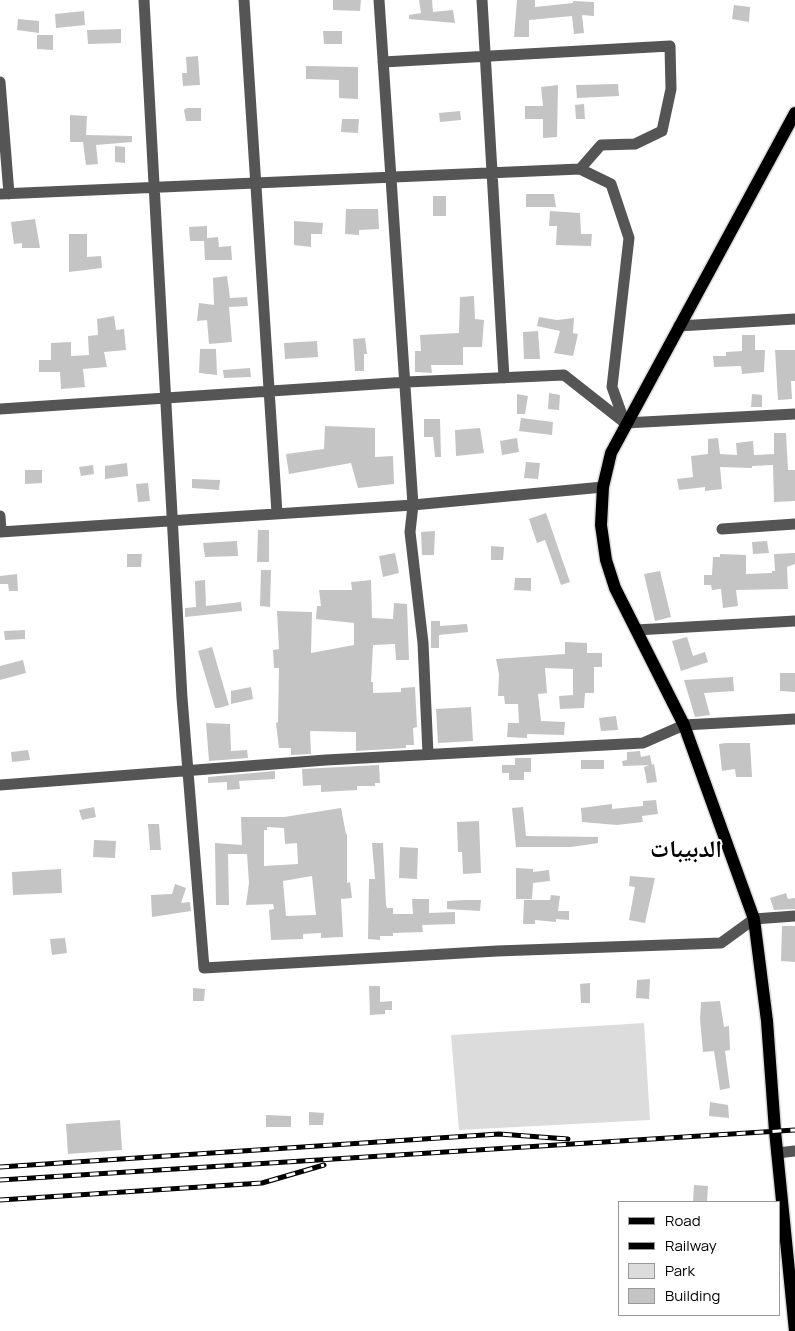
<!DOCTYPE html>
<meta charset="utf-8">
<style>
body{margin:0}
#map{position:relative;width:795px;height:1331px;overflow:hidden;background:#fff;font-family:Manrope,sans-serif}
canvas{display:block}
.legend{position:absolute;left:618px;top:1201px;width:162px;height:115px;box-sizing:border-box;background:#fff;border:1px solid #999;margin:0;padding:6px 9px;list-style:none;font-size:15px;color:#000}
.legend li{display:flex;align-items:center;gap:10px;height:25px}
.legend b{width:25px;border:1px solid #999}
</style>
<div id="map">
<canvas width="795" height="1331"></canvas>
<ul class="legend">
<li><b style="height:6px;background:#000"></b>Road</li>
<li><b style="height:6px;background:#000"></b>Railway</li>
<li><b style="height:14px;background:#dcdcdc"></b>Park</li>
<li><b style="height:14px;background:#c4c4c4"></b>Building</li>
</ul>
</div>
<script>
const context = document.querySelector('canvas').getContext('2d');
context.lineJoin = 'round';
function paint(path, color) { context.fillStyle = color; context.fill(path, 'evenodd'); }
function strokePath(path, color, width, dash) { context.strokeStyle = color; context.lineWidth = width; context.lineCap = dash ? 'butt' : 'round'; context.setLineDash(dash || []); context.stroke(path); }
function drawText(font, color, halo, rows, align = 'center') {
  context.font = font + ' Manrope,"Noto Naskh Arabic",sans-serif'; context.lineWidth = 4; context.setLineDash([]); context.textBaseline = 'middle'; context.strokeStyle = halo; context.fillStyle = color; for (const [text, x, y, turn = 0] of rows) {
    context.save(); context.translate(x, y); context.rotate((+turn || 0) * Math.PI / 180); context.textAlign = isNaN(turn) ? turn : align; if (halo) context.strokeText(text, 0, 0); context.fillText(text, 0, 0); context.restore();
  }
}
paint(new Path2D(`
 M644,1023L650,1120L459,1130L451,1035Z`), '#dcdcdc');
paint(new Path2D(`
 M333,0H361L360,11L333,10Z
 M419,0H432L433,12L453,10L455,23L409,19V15L421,13Z
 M517,0H535V7L573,3V1L594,2V16L582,15L584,33L574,34L572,16L529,20V37H514Z
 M734,5L750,7L749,22L732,19Z
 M84,11L85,25L56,28L55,14Z
 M18,19L39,21V33L17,30Z
 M121,29V43L88,44L87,30Z
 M323,31H342V44H324Z
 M37,35H53V50L37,49Z
 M198,56L200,85L183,86L182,73H187L186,57Z
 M306,66L358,67V99L339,98V80L306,79Z
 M618,84L619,96L577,98L576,85Z
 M558,85L557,137L543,138V119H525V106H543L541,87Z
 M584,104L585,119H576L575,105Z
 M187,108H201V121H186L184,110Z
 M460,111L461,120L440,122L439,113Z
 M70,115L87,116L86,135L132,136V142L96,145L98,164L86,165L83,142H70Z
 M342,119H359L358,133L341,132Z
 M115,146L125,147V163L115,162Z
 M526,194H554L556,207H526Z
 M433,196H446V216H433Z
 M346,209H378L379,229L359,230V235L345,234Z
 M550,211L580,213L581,234H592L591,246L556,245L557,226H549Z
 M35,219L40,248H22V243L14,244L11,222Z
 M294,221L323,223L322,234H311V247L294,245Z
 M207,226V238L218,237L219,247L231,246L232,260H205L204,241H190L189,227Z
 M69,234H87V257L101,256L102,268L69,272Z
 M227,276L230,298L247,297L248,306L229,307L232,342L209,344L207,320L197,321L199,303L214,305L213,278Z
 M474,296L475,319L484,320L482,347H463V365H431L432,373L415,372V351H421L420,335L459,333L460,297Z
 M114,316L116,330L124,329L126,350L104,352L107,367L83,369L85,387L61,389L60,372H39V360H51V343L71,342V356L89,355L88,336L98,335L97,319Z
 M539,317L557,320L574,318L573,333L578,334L573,356L554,353L560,331L537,326Z
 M538,331L540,359H524L523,332Z
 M742,335H755V350H765L764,372L742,374L741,366L714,367L713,356H726V352L742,351Z
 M365,338L367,354H364V371H355L353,339Z
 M317,341L318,357L285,359L284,343Z
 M200,349H216L217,375L199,373Z
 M775,350H795V381H791L792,399L778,400Z
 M250,368L251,377L224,378L223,370Z
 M549,393L560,395L559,410L548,409Z
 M517,394L528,396L525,414H517Z
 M752,394L762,395V407H751Z
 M521,418L553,422L552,435L519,431Z
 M424,419H440L441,457H435L433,437H424Z
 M325,426L375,428V457L393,456L394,484L358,488L351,463L289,474L286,454L324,449Z
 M480,428L484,453L456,456L455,430Z
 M774,433H786L788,470H795V501L774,502L773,465L752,466V468L720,467L722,489L705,491V487L679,490L677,479L693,477L691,456L708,454V439L718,438L720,454L737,455L736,443L753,441L754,455L774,454Z
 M517,438L519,452L502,455L500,441Z
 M526,462L540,463L538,479L524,478Z
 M127,463L128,476L105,479V466Z
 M93,465L94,474L81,476L79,467Z
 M25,470H42V483L25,484Z
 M192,479L220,480L219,490L192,488Z
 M148,483L150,501L138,502L136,484Z
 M546,513L570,582L561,585L545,540L537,543L529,519Z
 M258,530H269V562H257Z
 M435,531L434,555H422L421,532Z
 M237,541L238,556L205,557L203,543Z
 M767,541L769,553L753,554L752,542Z
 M491,546L504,547L503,560H491Z
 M395,553L399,573L383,577L379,556Z
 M795,553V564L787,567L788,589L736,590L738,606L723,608L721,589L712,590L711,585H704V575H712L713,557H720V554L746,555V574L772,573V571H775L774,554Z
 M127,554H142L141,567H127Z
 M261,570H271L270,607L260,606Z
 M660,571L671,617L655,621L644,574Z
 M17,574L18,591H9L8,584H0V576Z
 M515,578H531V591L514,590Z
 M205,580L206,606L241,602L242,611L185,617V608L196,607L195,581Z
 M371,580L372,618L393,619L394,603L407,604L409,660H396L395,644L373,645L371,682H373V693L401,692V688L415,687L417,727L413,728L414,745H406V748L356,751V732L310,731L311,754L291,755V748H279L276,723L278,722L279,668H274L273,650L279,649L277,611L312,612L311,653L354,645V623L316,619L317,606H321L319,590H352L351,582Z
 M431,621H440V626L467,624L468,632L439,635V648H431Z
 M25,630V639L5,640L4,631Z
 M687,637L693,656L705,652L708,662L681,671L672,641Z
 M565,642L587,643V653H602V667H594V693H585L584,708L560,709L559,696L573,695V669L545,668L547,693L538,694L541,721L565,722L564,735L527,734V738L507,737L508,723H519L518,704H505L504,696H498L499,674L496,659L565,654Z
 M212,647L229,705L219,708H215L198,651Z
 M23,660L26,673L0,680V666Z
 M780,673H795V692L780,691Z
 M733,677L734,691L704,693L710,715L695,717L684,680Z
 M251,687L253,699L231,704V691Z
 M471,707L473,741L438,743L436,709Z
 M616,716L618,730L601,731L599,718Z
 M206,723L230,724L231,751L247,750L248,758L209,761Z
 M726,743H750L752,777H736L735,769L722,771L719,744Z
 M28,750L30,760L12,762L11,752Z
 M640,751L641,757L650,755L652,765L623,766L622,761L627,760V752Z
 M515,758H531V772H524V780H509V773H502V765H515Z
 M581,760H604V769H581Z
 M654,764L657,782L647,783L644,767Z
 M379,765L380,783H375V786H357V790L321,792V785L303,786L302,769Z
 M275,771V779L239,781L240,789L227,790V782L208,783V777Z
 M656,800L658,814L642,816L643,822L617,825L582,822L581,808L612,804V809L643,806V801Z
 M94,807L96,817L82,820L79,810Z
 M523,807L526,836L598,837V843L571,847H516L512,808Z
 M341,808L346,834H347V883L350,882L352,898L341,899L343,937L321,938V933L303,934V939L271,940L269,910L274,909L273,904L246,905L249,883L247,854H228L229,905H216L215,843L242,845L241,817H284ZM267,827L284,828L285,844L297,843L298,864L264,866V830H267ZM312,876L316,915L286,916L283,881Z
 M479,821L481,873L463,874L462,852H458L457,822Z
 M148,824H159L161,850H150Z
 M94,840L116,841L115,858L93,857Z
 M372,843H383L386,905L387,908H393V914H413L412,899H429V913L455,912V924L422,925L423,932L393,933V936H380V940L368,939L369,879H375Z
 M400,847L418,848L417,879L399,878Z
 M516,868L533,869V872L549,870L550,881L533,883L532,899H516Z
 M61,869L62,893L13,895L12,872Z
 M630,876L655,878L645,923L629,920L635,887L629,886Z
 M175,884L186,888L181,903L190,902L191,911L152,917L151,895L172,894Z
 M786,893L788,899L795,898V909L774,910L770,898Z
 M551,895L560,896L558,911H569V920L556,919V922L535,920V924H523L524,900H550Z
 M465,900H481L480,911L447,909V901Z
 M782,926H795V962L781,961Z
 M65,938L67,953L52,955L50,939Z
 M650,979L649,999L636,998L637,980Z
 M590,983V1003H581L580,984Z
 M369,986H380V1002L392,1001V1010H385V1014L370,1015Z
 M193,988L205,989L204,1001H193Z
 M720,1001L724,1027L729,1026L730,1050L725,1051L730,1088L720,1090L714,1051L703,1052L700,1019L701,1002Z
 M710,1102L728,1105L729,1118L709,1116Z
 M309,1112L324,1113L323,1125H309Z
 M266,1115L291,1116V1127H266Z
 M120,1120L122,1150L68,1154L66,1124Z
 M694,1185L708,1186L707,1202H693Z`), '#c4c4c4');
const major = new Path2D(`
 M795,1331L775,1131L767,1021L754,919L684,725L615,588L606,560L601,525L603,487L611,453L795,113`);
strokePath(major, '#dbdbdb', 15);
strokePath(new Path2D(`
 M144,0L182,698L204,968L497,951L721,943L754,919L795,916
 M244,0L277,513
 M379,0L413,505L603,487
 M482,0L504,378
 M383,62L670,46L671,89L662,131L635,144L601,145L580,169
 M0,82L9,194
 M0,194L580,169L611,184L629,238L612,387L625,423
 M679,326L795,319
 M0,409L407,382L564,375L625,423L795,414
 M0,516L1,531
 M722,529L795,524
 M0,532L413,505L410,532L423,643L428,754
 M636,630L795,621
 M0,785L326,760L643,743L684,725L795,719
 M777,1153L795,1151`), '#555', 11);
strokePath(major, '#000', 12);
const rail = new Path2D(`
 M0,1167L499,1134L568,1139
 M0,1180L795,1130
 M0,1200L262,1183L324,1165`);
strokePath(rail, '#000', 5);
strokePath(rail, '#fff', 3, [9]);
drawText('bold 24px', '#000', '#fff', [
 ["الدبيبات",686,850]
]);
</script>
